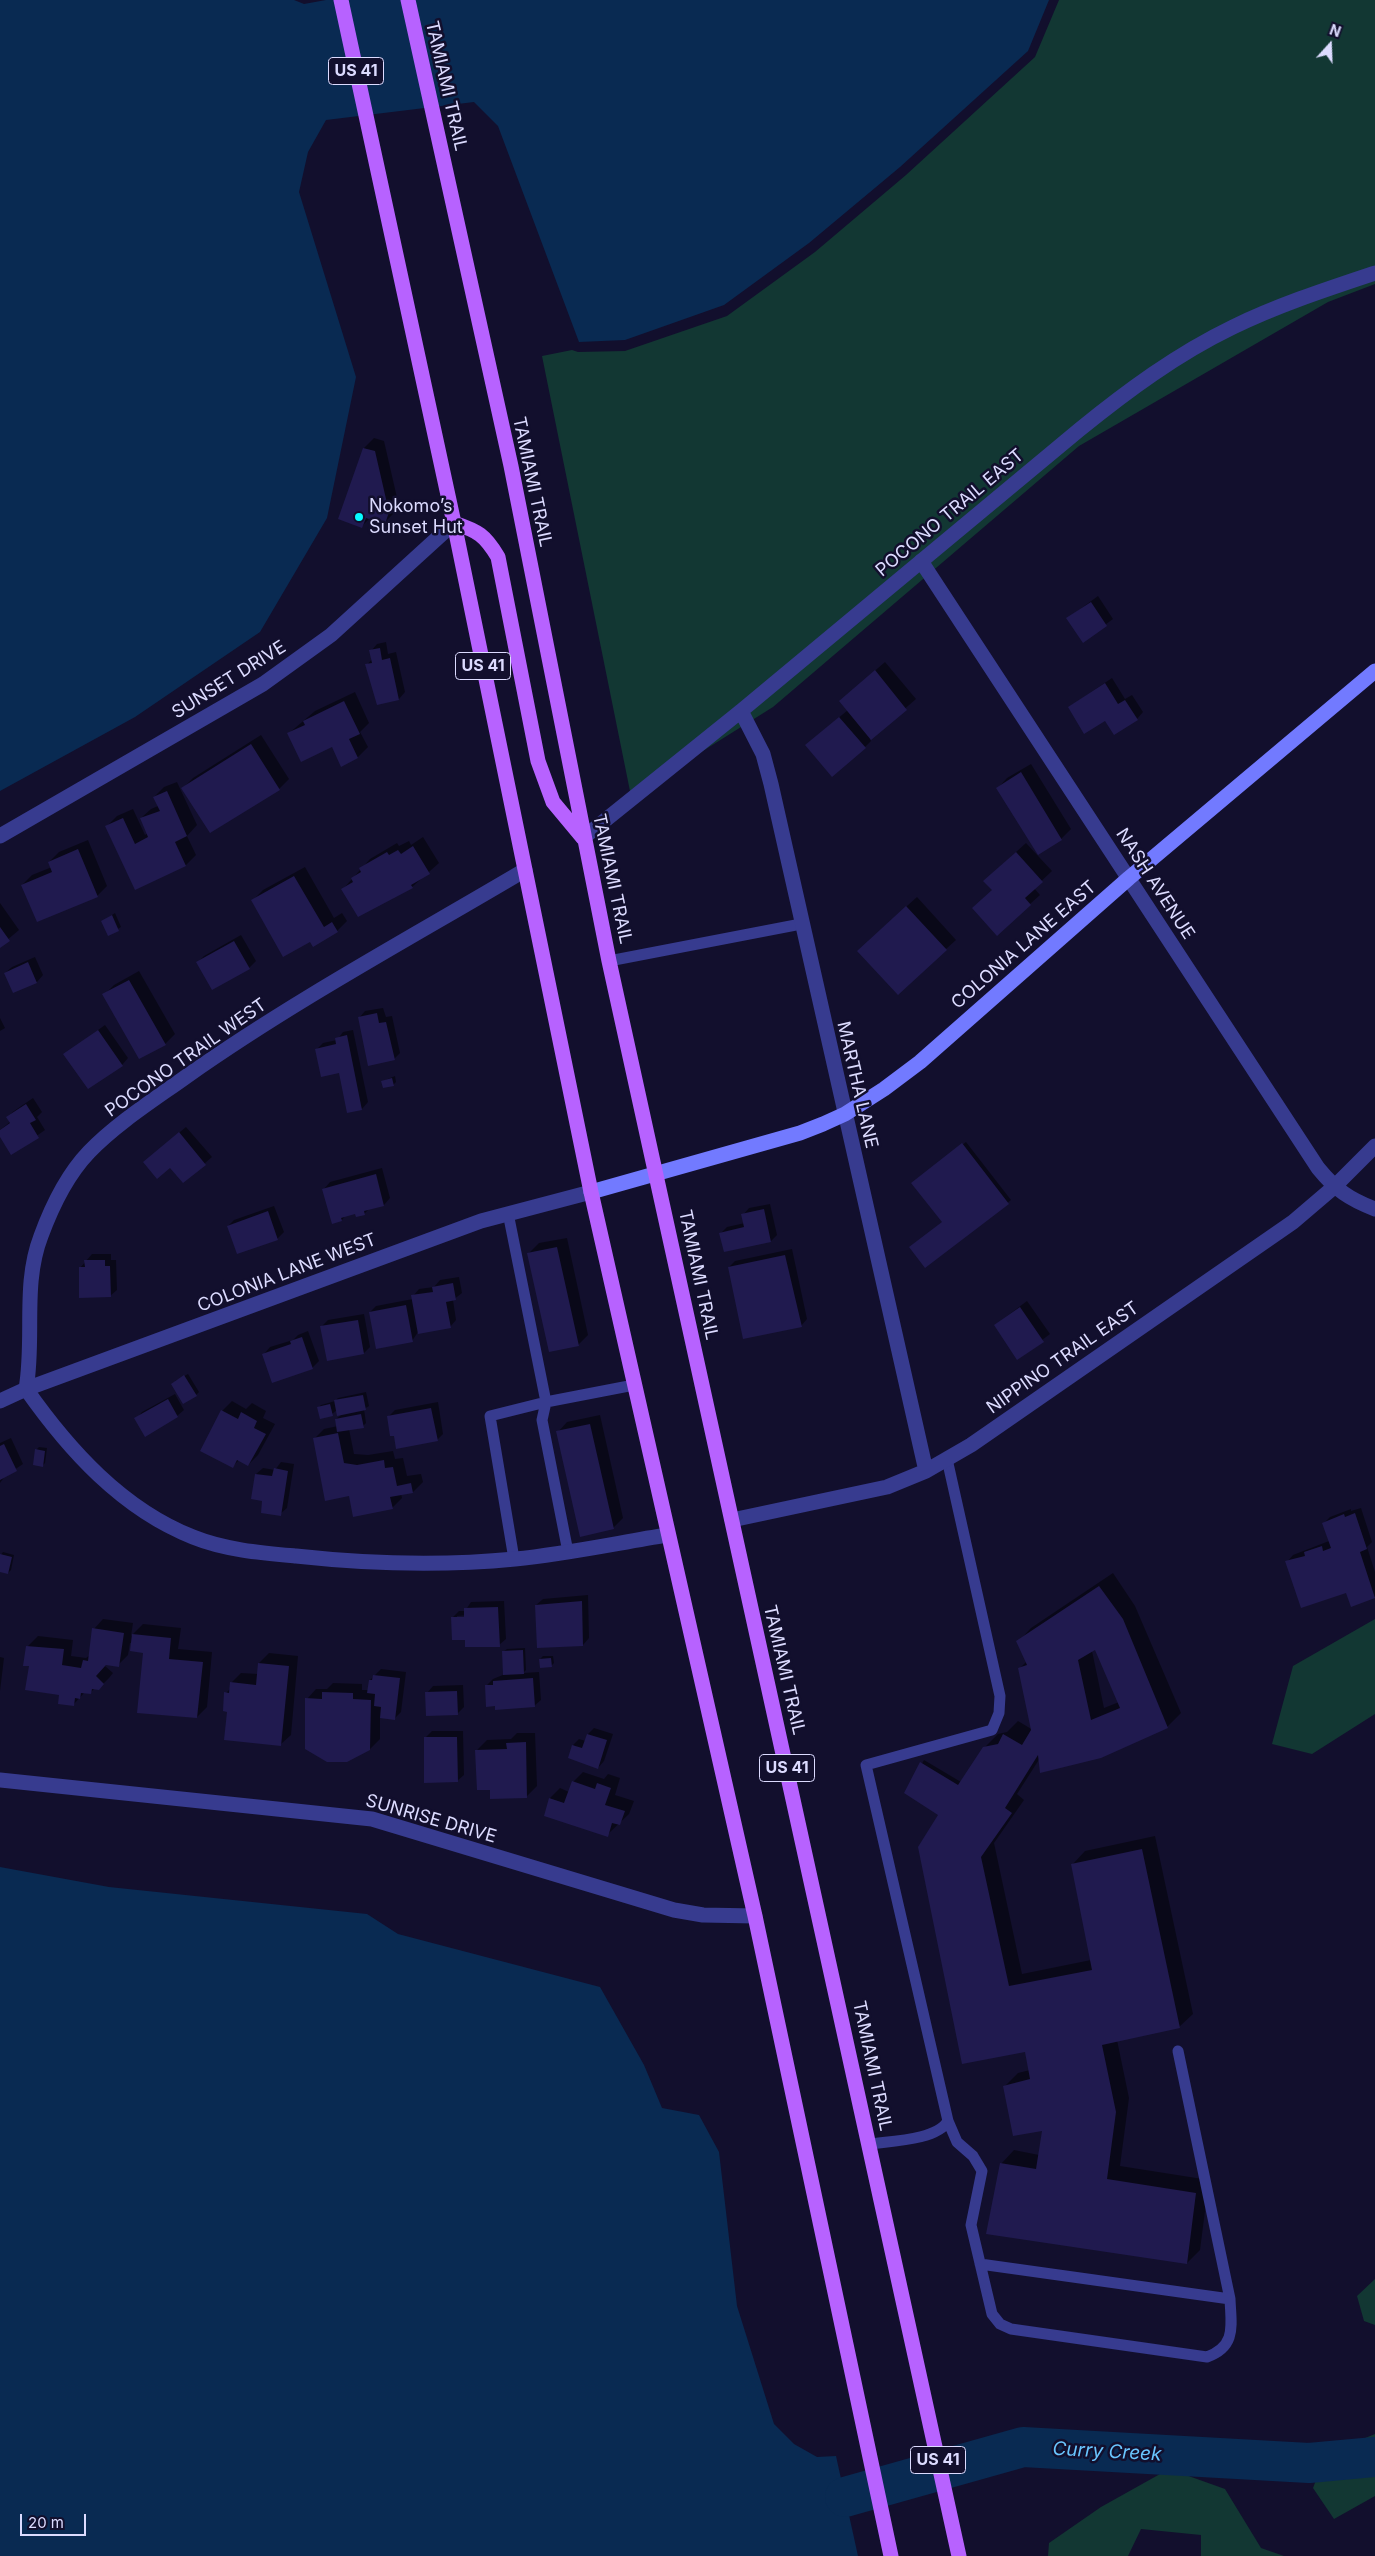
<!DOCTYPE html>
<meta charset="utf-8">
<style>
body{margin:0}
#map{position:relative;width:1375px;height:2556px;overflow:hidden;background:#120f2d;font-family:Inter,sans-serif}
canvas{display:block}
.north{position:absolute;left:1305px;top:20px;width:50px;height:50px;-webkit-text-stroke:4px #120f2d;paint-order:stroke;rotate:20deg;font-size:14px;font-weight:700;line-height:20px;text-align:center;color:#dcdbff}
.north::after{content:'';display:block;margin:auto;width:18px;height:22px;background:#dcdbff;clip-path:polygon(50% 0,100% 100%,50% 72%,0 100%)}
.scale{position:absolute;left:20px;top:2514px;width:66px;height:22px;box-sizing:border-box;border:2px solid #dcdbff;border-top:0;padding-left:6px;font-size:15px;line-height:18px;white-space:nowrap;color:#dcdbff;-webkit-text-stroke:4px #120f2d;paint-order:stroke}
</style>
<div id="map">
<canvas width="1375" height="2556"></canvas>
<div class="north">N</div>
<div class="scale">20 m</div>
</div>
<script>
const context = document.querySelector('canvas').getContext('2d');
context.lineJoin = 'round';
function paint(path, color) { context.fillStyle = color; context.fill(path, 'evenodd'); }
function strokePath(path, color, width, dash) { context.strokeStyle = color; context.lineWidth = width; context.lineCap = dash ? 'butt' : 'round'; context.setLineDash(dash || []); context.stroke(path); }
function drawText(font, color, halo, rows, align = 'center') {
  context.font = font + ' Inter,sans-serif'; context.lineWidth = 5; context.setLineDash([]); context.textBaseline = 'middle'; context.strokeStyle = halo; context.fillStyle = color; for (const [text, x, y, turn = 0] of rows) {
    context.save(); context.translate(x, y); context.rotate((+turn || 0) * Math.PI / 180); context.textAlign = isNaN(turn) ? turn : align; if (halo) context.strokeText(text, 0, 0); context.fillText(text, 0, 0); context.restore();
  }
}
paint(new Path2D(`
 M1059,0H1375V284L1328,302L1079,446L773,707L631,796L542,356L572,350L578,352L625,351L727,316L815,252L906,175L1035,57Z
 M1375,1619V1714L1312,1754L1272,1744L1293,1666Z
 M1375,2279V2325L1364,2321L1357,2296Z
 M1375,2434V2496L1334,2519L1313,2488L1326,2454Z
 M1169,2469L1225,2489L1261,2548L1284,2556H1201V2535L1141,2529L1128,2556H1048L1049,2543L1101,2507Z`), '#123733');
paint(new Path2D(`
 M0,0H294L304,4L326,0H1049L1028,51L900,167L809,243L724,305L625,340L579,342L498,126L474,102L326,120L308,152L299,192L356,377L327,518L260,632L135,717L0,791Z
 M0,1867L109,1887L367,1914L398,1934L600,1987L644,2065L662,2108L699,2115L719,2152L737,2306L774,2424L794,2444L817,2457L836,2456L858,2556H0Z`), '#092a52');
paint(new Path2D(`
 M374,438L384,441L398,502L394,513L384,523L370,518L362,526L364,448Z
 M1098,596L1113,619L1083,641L1068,618Z
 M386,642L388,654L396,652L405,692L399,699L378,703L367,665L372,659L371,651L377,644Z
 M885,662L916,699L870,739L871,741L865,747L813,739L848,710L840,701Z
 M1112,678L1125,699L1132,695L1143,712L1137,719H1105L1069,707Z
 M355,692L369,723L360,732L368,747L358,757L341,765L332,746L288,734L315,711Z
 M261,735L289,779L279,789L211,832L183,788L193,778Z
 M1031,764L1071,829L1061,839L1038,853L998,788L1007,778Z
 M177,782L197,825L187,836L196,855L186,865L135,888L107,826L117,816L133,809L145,835L148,833L141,818L151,809L158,806L154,797L164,787Z
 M423,837L439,863L412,887L343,889L370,859L397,843L399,846L409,841L411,845Z
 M88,840L107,886L97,896L22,885L32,875L52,867L49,862L59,852Z
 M1026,843L1052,871L1034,888L1040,895L1030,904L993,890L995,871Z
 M305,867L334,918L342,913L347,921L337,931L310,940L253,900L263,890Z
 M917,897L956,940L946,949L868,941Z
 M0,903L19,930L0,946Z
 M115,913L121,927L109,934L103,921Z
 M241,935L256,961L249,968L198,962L204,956Z
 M35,957L43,975L37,982L13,992L5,973L12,967Z
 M139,971L175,1034L165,1044L104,995L114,985Z
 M383,1008L386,1017L392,1016L400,1053L394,1059L359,1018L365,1011Z
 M0,1018L5,1028L0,1031Z
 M105,1025L128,1058L122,1065L65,1054Z
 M353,1030L368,1102L362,1109L340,1071L316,1050L323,1043L337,1040L343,1032Z
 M395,1076L396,1082L393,1085L383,1081Z
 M33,1098L42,1112L37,1117L45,1130L12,1153L0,1134V1130L10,1122L7,1117L14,1111Z
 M186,1127L212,1157L183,1182L170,1166L151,1156Z
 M966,1142L1011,1200L925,1266L943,1222L916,1180Z
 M382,1168L390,1198L384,1205L369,1209L364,1214L356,1212L346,1215L342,1220L324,1189L330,1182Z
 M770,1204L777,1235L771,1241L725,1251L721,1233L727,1227L745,1223L743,1215L749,1208Z
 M274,1206L284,1232L277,1239L228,1226L234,1220Z
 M567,1238L588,1335L578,1345L529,1253L539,1243Z
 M792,1249L807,1319L801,1326L729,1267L735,1261Z
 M92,1254H111V1260H116L117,1290L110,1296L80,1268Z
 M459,1277L462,1293L453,1300L456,1320L450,1327L418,1332L412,1341L370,1312L376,1306L413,1299V1296L419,1289L434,1287L440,1280Z
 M1027,1301L1050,1334L1018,1358L995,1325Z
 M364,1314L370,1347L364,1353L321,1327L328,1320Z
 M308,1331L319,1361L312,1368L264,1354L270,1347L293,1340L298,1335Z
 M188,1374L199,1392L196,1395L175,1381Z
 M366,1392L369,1406L364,1409L366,1423L363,1426L349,1429L354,1454L368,1455L393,1451L395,1459L403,1458L407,1476L421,1474L423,1482L413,1492L401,1494L402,1498L392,1508L350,1495L314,1439L324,1429L338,1426L336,1419L342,1414L337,1410L332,1414L318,1408L321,1405L335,1401L338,1398Z
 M175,1394L184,1410L177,1416L136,1419L142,1412Z
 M232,1401L246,1409L252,1403L266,1411L263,1418L275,1424L258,1455L248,1465L239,1460L232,1467L222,1411Z
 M438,1402L443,1434L437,1440L395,1434L388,1417L395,1410Z
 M600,1415L623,1518L613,1528L558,1432L567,1422Z
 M11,1438L23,1464L5,1476L0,1483V1443Z
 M39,1447L47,1448L45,1463L42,1466L36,1450Z
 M281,1462L294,1464L287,1508L280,1514L264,1500L256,1474L263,1468L275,1470Z
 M1361,1508L1372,1542L1367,1547L1375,1572V1597L1352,1605L1347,1592L1287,1562L1293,1555L1329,1541L1323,1524L1330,1517L1351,1509V1511Z
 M3,1552L14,1555L11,1570L8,1573L0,1571V1556Z
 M1113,1573L1135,1606L1181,1713L1167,1727L1040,1758L1017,1794L1024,1800L994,1843L1022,1974L1091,1960L1072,1865L1085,1851L1155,1836L1193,2014L1179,2027L1117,2040L1129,2098L1120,2166L1209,2180L1200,2250L1187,2263L1001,2164L1014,2150L1039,2155L1044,2129L1005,2086L1018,2073L1030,2070L1026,2050L943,1810L906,1792L924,1760L961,1782L984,1748L998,1734L1007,1732L1018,1721L1033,1730L1020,1668L1027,1661L1018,1642L1031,1628ZM1096,1649L1119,1702L1104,1708L1092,1651Z
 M588,1595L589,1638L583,1645L536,1605L543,1599Z
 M504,1601L506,1639L499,1645L466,1639L452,1618L459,1611H465L471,1602ZM470,1615V1618H457V1616Z
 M103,1619L133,1623L131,1636L143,1624L181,1628L178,1649L212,1652L207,1707L197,1717L144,1652L132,1643H130L128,1655L118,1665L107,1664L105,1666L113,1673L109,1678L98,1689L95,1688L90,1693L85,1692L73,1705L30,1665L28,1646L38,1636L73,1640L71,1656L86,1658L90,1655L94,1629Z
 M525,1648L526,1670L523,1673L539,1672L541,1700L534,1706L496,1704L486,1686L493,1679L505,1674L504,1651L507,1649Z
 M269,1653L298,1656L291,1735L281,1744L229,1711L226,1693L231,1688V1683L241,1673L258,1674L259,1663Z
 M543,1656H553L554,1663L551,1666L540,1659Z
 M0,1657L4,1658L0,1691Z
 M381,1669L406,1672L401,1712L394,1719L380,1717V1739L370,1749L307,1699L316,1689H327L333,1683L362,1684V1690H369L370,1680Z
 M463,1685L464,1707L458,1713L427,1693L433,1686Z
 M594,1728L613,1734L604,1761L598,1768L573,1745L579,1739L586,1741L588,1734Z
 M432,1731H463L464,1775L457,1781L425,1738Z
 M517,1733H535L537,1786L527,1796L491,1789L477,1750L487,1740L511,1739Z
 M583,1772L604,1779L608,1774L620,1778L615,1795L634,1801L629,1814L607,1835L545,1815L550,1798L560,1788L569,1792L573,1782Z`), '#0007');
strokePath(new Path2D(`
 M845,2497L1023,2447L1309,2463L1375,2457`), '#092a52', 40);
paint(new Path2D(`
 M363,448L375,451L389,512L385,524L366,518L362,528L338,519Z
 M1091,602L1107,626L1083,643L1066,618Z
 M380,648L382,660L390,658L399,700L377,705L365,664L372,663L369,650Z
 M875,670L907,710L871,740L839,701Z
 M1105,683L1118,704L1125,700L1138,720L1114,735L1105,721L1084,734L1068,707Z
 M344,701L360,734L349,739L358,758L341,767L332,747L301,762L287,733L305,725L303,721Z
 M839,717L866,748L832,777L805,745Z
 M251,744L280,790L210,833L181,788Z
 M1021,772L1062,840L1038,855L996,788Z
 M167,791L187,836L175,842L186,866L135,890L105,826L123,818L135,844L148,837L140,818L160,811L153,797Z
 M413,846L430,874L411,885L413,888L358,917L341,889L353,882L351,878L361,872L359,868L387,852L389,855L398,850L401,854Z
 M78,849L98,897L37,922L21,885L52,872L48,862Z
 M1016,852L1043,882L1025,898L1031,905L997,936L972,908L992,890L983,881Z
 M294,876L324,927L332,922L338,932L313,947L310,942L283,957L251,900Z
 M906,906L947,950L898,995L857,951Z
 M112,915L119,931L108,936L101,921Z
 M0,927L10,941L0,948Z
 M234,941L250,969L212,990L196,962Z
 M28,962L37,983L13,993L4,973Z
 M129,980L166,1045L139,1059L102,994Z
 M377,1013L379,1023L386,1022L395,1060L368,1066L358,1017Z
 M98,1030L123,1066L88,1089L63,1054Z
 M347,1035L362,1110L347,1113L339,1073L321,1077L315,1049L336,1044L335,1038Z
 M392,1078L394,1086L383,1088L381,1081Z
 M26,1104L36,1120L30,1123L39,1138L11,1155L0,1137V1130L10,1123L6,1117Z
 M179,1132L206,1165L183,1183L170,1168L157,1179L143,1162Z
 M962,1143L1009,1204L925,1268L909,1247L942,1222L911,1183Z
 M376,1174L384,1206L364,1211L365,1215L356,1217L355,1214L341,1218L342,1221L332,1224L322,1189Z
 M764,1209L771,1242L724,1252L719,1233L744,1227L741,1214Z
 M268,1211L278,1240L237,1254L227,1226Z
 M557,1247L579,1346L549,1352L527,1253Z
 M785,1255L802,1327L743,1339L728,1267Z
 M84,1260H105V1266H110L111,1297L79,1298V1267H85Z
 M453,1283L456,1300L446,1302L451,1328L418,1334L411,1295L433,1292L432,1287Z
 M406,1305L413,1342L376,1349L369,1312Z
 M1020,1307L1044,1342L1017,1360L994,1325Z
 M358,1320L364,1354L327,1361L320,1326Z
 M302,1337L313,1369L272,1383L262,1354L291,1344L290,1341Z
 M184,1375L197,1396L183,1404L171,1384Z
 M363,1395L366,1410L337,1416L334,1400Z
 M168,1399L178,1417L145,1437L134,1418Z
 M330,1404L333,1416L320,1419L317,1407Z
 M431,1408L438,1441L396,1449L394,1436H390L387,1416Z
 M221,1410L238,1419L241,1412L257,1421L254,1428L266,1434L248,1466L237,1460L233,1468L200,1451Z
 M361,1414L364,1428L337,1432L335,1419Z
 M590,1424L614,1529L580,1537L556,1431Z
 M338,1433L344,1463L357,1465L384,1460L385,1468L393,1467L397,1486L411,1483L413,1493L390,1497L393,1509L353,1517L349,1496L325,1501L313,1438Z
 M4,1444L17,1471L0,1480V1446Z
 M35,1449L45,1451L43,1467L33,1465Z
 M274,1468L288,1471L281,1516L261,1513L262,1501L251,1499L255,1474L272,1476Z
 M1355,1513L1367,1549L1360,1552L1375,1598L1351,1607L1346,1593L1301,1608L1285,1561L1305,1556L1304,1552L1322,1546L1323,1551L1331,1548L1322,1523L1344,1514L1345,1517Z
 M0,1554L12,1557L8,1574L0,1572Z
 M1099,1586L1123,1619L1168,1728L1101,1758L1040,1773L1038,1755L1005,1808L1012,1813L981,1857L1009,1986L1092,1970L1071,1864L1142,1849L1180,2028L1102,2045L1116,2112L1107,2179L1196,2193L1187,2264L986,2234L1000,2163L1036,2169L1042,2131L1013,2136L1003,2086L1030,2079L1025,2052L962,2064L918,1847L938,1815L904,1793L920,1762L958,1785L983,1747L998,1744L1003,1734L1022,1745L1031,1730L1018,1668L1027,1665L1016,1641ZM1095,1650L1120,1708L1091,1720L1078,1660Z
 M582,1601L583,1646L537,1648L535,1605Z
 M498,1607L500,1647H465V1640H452L451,1617H464V1608Z
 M92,1628L124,1633L119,1667L106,1665L96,1676L104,1684L99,1690L92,1689L91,1694L81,1693L80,1699L75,1698L74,1706L58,1704L59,1695L25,1690L29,1666H23L26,1646L64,1649L62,1665L81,1668L83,1660L88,1661Z
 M132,1634L171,1638L169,1659L203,1662L197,1718L137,1713L143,1653L130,1651Z
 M523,1650L524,1674L503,1675L502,1651Z
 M551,1658L552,1667L540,1668L539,1659Z
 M258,1663L289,1666L281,1746L224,1740L227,1712L223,1711L224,1692L229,1693L230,1682L256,1685Z
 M373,1675L400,1678L395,1720L380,1718L381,1707L374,1706L375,1694L367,1693L369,1680H372Z
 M533,1678L535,1707L495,1710V1706L486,1707L485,1685H493V1681Z
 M457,1691L458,1715L426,1716L425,1692Z
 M322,1692L353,1693V1699L371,1700L370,1750L347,1762H327L305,1749V1698L322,1699Z
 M587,1734L607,1740L598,1769L568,1758L572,1745L582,1748Z
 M424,1737H457L458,1782L424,1783Z
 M526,1742L527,1798L490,1799V1790H477L475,1750L507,1749L506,1743Z
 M572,1781L595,1789L597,1783L611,1788L605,1805L625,1811L620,1825L612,1823L608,1837L544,1816L549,1798L564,1803Z`), '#201a4f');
strokePath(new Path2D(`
 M609,961L801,924
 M508,1213L546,1402L634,1385
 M514,1559L490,1416L546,1402L542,1420L568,1552
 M948,2121L957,2142L973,2156L982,2171L971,2225L992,2314L1000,2324L1011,2329L1207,2357C1237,2346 1231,2325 1230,2299L1178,2051
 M870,2144C891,2141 937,2140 948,2121L866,1765L992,1730L999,1713L1000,1696L947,1459
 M980,2264L1230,2299`), '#373b8f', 11);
strokePath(new Path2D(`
 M921,561L1318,1168C1336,1190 1349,1199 1375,1209
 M741,711L763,754L771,784L926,1471
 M0,836L263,684L331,635L454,523
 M583,838L741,711L1079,430C1127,391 1177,354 1233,327C1278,305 1327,289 1375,273
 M525,870C412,937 295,1000 187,1076C155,1099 117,1123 89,1152C67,1175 52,1206 41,1236C22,1285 35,1338 26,1389C69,1450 122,1509 193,1537C225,1550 262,1553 296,1556C369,1564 443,1566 515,1559C566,1554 617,1543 667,1535
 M0,1401L26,1389L481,1221L591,1192
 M732,1520L887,1487L926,1471L971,1445L1293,1222L1334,1187L1375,1146
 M0,1780L372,1819L674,1910L703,1915L755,1916`), '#373b8f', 15);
strokePath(new Path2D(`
 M591,1192L800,1133L823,1124L845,1114L884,1089L920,1062L1129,878L1375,671`), '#727aff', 15);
strokePath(new Path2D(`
 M341,0L454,523L591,1192L755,1916L891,2556
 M408,0L511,466L609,961L959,2556
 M454,523C478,531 485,535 498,557L538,761L553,802L583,838`), '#b762ff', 15);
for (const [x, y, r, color] of [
 [359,517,5,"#07fbff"]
]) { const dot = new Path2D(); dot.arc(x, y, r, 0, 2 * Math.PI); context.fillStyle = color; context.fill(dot); strokePath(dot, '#120f2d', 2); }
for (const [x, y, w] of [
 [356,71,55],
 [483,666,55],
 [787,1768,55],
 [938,2460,55]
]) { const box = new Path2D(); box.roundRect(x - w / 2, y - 13.5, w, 27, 4); context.fillStyle = '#120f2d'; context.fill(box); strokePath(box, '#dcdbff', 1); }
drawText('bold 16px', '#dcdbff', null, [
 ["US 41",356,71],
 ["US 41",483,666],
 ["US 41",787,1768],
 ["US 41",938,2460]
]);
drawText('18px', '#dcdbff', '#120f2d', [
 ["TAMIAMI TRAIL",446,86,77],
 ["TAMIAMI TRAIL",532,482,78],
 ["POCONO TRAIL EAST",950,513,-40],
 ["SUNSET DRIVE",229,680,-32],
 ["TAMIAMI TRAIL",612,879,78],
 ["NASH AVENUE",1155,884,57],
 ["COLONIA LANE EAST",1024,945,-41],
 ["POCONO TRAIL WEST",186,1058,-35],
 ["MARTHA LANE",857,1085,77],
 ["COLONIA LANE WEST",287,1273,-21],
 ["TAMIAMI TRAIL",698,1275,78],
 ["NIPPINO TRAIL EAST",1063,1358,-35],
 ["TAMIAMI TRAIL",784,1670,77],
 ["SUNRISE DRIVE",431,1819,16],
 ["TAMIAMI TRAIL",872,2066,78]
]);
drawText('18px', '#dcdbff', '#120f2d', [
 ["Nokomo’s",369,507],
 ["Sunset Hut",369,528]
], 'left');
drawText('italic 19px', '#69c6ff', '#120f2d', [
 ["Curry Creek",1107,2452,3]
]);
</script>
